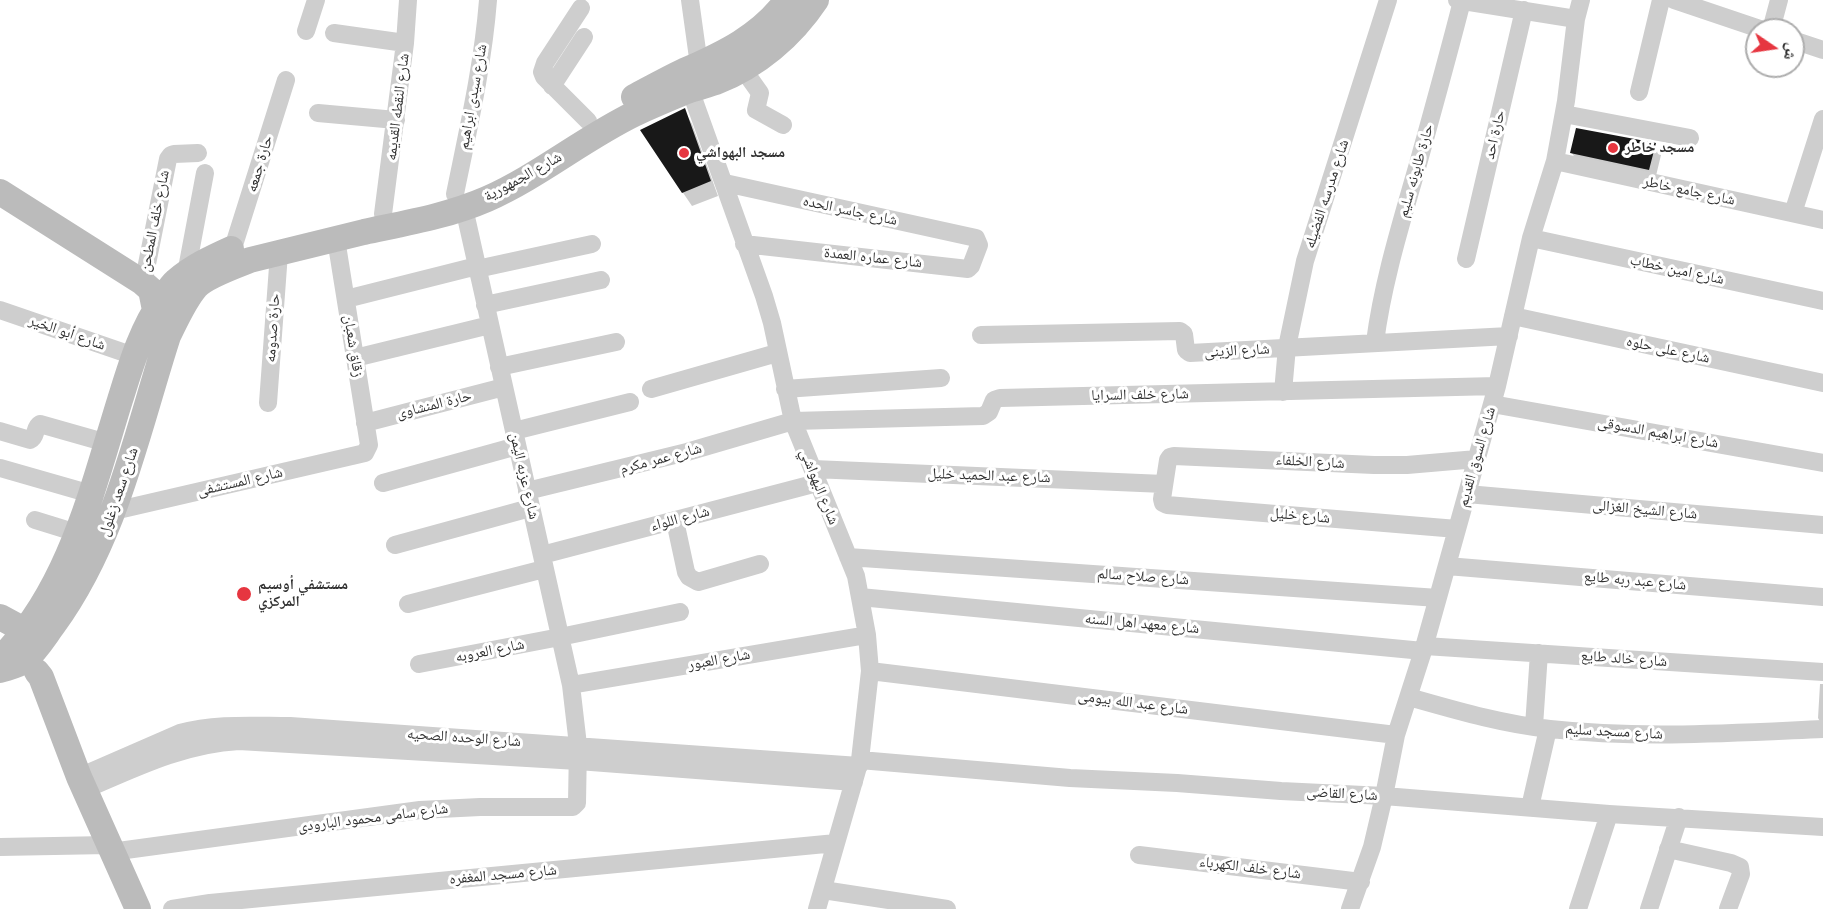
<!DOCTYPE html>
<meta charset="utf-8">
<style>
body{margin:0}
#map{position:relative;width:1823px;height:909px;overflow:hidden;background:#fff;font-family:Arial,"Noto Naskh Arabic",sans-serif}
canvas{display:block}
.north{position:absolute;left:1745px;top:18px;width:60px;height:60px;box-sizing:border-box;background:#fff;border:2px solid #adadad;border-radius:50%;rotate:103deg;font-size:16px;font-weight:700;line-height:24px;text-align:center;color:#313131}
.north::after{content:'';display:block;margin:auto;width:21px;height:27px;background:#e63640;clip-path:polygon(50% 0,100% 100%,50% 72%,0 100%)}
</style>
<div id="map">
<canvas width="1823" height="909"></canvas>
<div class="north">ش</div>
</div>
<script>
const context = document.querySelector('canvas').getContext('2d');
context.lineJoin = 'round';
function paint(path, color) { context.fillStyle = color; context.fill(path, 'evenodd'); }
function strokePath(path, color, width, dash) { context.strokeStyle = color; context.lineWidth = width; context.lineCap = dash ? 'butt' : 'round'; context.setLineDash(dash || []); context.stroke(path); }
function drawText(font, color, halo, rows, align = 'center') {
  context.font = font + ' Arial,"Noto Naskh Arabic",sans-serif'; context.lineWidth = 6; context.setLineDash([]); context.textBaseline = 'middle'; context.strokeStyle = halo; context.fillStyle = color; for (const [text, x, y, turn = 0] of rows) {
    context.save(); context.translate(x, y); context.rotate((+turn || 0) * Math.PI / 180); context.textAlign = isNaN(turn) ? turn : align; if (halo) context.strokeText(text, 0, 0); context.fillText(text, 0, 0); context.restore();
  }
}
paint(new Path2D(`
 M684,110L692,124L718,196L692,206L650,144Z
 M1655,144L1661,155L1655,180L1578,163L1572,153Z
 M1820,684H1823V727L1818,718Z`), '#0003');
paint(new Path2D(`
 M685,108L711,181L682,193L640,130Z
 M1576,128L1656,143L1649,170L1570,153Z`), '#181818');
strokePath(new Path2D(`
 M690,0L699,65
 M1457,0L1576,19
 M1674,0L1763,30
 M581,8L545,63L542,72L544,77L588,121
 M1771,30L1779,0
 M306,31L316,0
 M334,33L405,43
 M1793,40L1823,50
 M743,69L760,93L756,110L783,125
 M687,81L764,296L772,323L793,421L856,576L867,635L870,671L860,760L817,909
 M552,86L584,37
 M1639,92L1661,0
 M318,113L396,120
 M1564,114L1690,138
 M1555,161L1823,220
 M725,183L976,238L979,245L971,266L968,269L744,244
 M455,194C468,130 483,65 488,0
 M1793,213L1823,119
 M383,214L405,43L408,0
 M1531,238L1823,301
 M233,248L286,80
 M1466,259L1524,10
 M477,269L592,244
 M186,274L205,173
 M144,279L168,159L171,155L174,154L198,153
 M346,299L477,266
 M485,305L601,280
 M0,310L134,356
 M1513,316L1823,383
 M981,335L1180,331L1184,334L1186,350L1190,353L1509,336
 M1375,342C1383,281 1401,224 1418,164C1433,110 1448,56 1462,1
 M355,358L490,325
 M499,367L616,342
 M651,389L777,353
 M785,389L941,378
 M1283,392L1287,347L1305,261L1388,0
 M268,403L279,253
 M1492,404L1823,463
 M365,423L504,387
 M0,431L30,440C37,437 34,427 40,424L107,443
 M514,431L630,402
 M0,468L91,494
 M813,469L1164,484
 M383,483L517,446
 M527,491L687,452L793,421L983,416L989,412L994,400L1000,398L1497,386
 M1467,494L1823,525
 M114,511L365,453L369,445L336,239
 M35,520L77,533
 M675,521L686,572L689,577L698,582L760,564
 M1457,529L1167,505L1163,503L1162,499L1168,460L1170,457L1174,456L1374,465H1407L1477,459
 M395,545L530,508
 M542,555L817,483
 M848,557L1438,598
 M1447,566L1823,597
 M860,597L1423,651
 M408,604L544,569
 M1425,646L1823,672
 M419,664L560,637L680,612
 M870,671L1396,735
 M571,685L867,635
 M1409,697C1455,710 1502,724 1550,729C1641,739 1732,733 1823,729
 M1534,726L1539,653
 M860,760L1070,778L1177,783L1281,791L1384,796L1609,814L1823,827
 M79,777L180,733C216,723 253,726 290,726L859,766
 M84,790C135,768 183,744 239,741L578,761L854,782
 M1530,807L1548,729
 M0,847L108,845
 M1668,849L1731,863L1740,867L1741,874L1728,909
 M111,852L420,810L480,807H573L577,803L578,745L571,685L464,208
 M1139,855L1361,882
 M823,890L947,909
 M172,909L210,903L836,843
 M1350,909L1372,847L1384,796L1396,735L1423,651L1497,386L1531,238L1555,161L1566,101L1576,19L1581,0
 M1578,909L1609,814
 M1649,909L1679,817`), '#cecece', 18);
strokePath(new Path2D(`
 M634,97C651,88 667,79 684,71C723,54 761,36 787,0
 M0,192L142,282L151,290L155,310
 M0,617L24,630L36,642
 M0,659C69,591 92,490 120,400C131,365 141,330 162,300C166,294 170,286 176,281C192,267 211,258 231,249
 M0,670C9,667 18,666 25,660C37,650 45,636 54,624C116,538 136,435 168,336C176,320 184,301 196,287C206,276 235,266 250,260C288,251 326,241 364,232C406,223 448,216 487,199C539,176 584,138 636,113C654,105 672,97 690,90C699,87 707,85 716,82C757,66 792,36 816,0
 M37,672L41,677L79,777L138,909`), '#bbb', 26);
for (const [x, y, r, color] of [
 [1613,148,6,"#e63640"],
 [684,153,6,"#e63640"],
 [244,594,8,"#e63640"]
]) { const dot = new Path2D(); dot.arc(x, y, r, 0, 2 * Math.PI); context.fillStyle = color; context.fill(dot); strokePath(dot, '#fff', 2); }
drawText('15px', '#313131', '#fff', [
 ["شارع سيدى ابراهيم",473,97,-80],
 ["شارع النقطه القديمه",398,107,-83],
 ["حارة احد",1495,135,-77],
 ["حارة جمعه",260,164,-73],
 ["حارة طابونه سليم",1416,171,-74],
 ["شارع الجمهورية",523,177,-29],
 ["شارع جامع خاطر",1689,191,12],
 ["شارع مدرسه الفضيله",1327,194,-72],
 ["شارع جاسر الحده",850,211,12],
 ["شارع خلف المطحن",155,221,-79],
 ["شارع عماره العمدة",873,258,6],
 ["شارع امين خطاب",1677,270,12],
 ["حارة صدومه",273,328,-86],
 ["شارع أبو الخير",67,333,19],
 ["زقاق شعبان",353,346,81],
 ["شارع على حلوه",1668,350,12],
 ["شارع الزينى",1237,351,-3],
 ["شارع خلف السرايا",1140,395,-1],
 ["حارة المنشاوى",434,405,-14],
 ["شارع ابراهيم الدسوقى",1658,433,10],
 ["شارع السوق القديم",1477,457,-74],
 ["شارع عمر مكرم",661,459,-15],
 ["شارع الخلفاء",1310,462,3],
 ["شارع عزبه اليمن",524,476,77],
 ["شارع عبد الحميد خليل",989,476,2],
 ["شارع المستشفى",240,482,-13],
 ["شارع البهواشي",819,487,68],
 ["شارع سعد زغلول",119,492,-71],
 ["شارع الشيخ الغزالى",1645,510,5],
 ["شارع خليل",1300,516,5],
 ["شارع اللواء",680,519,-15],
 ["شارع صلاح سالم",1143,577,4],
 ["شارع عبد ربه طايع",1635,581,5],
 ["شارع معهد اهل السنه",1142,624,5],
 ["شارع العروبه",490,651,-11],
 ["شارع خالد طايع",1624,659,4],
 ["شارع العبور",719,660,-10],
 ["شارع عبد الله بيومى",1133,703,7],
 ["شارع مسجد سليم",1614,732,3],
 ["شارع الوحده الصحيه",464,738,4],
 ["شارع القاضى",1342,794,3],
 ["شارع سامى محمود البارودى",373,818,-7],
 ["شارع خلف الكهرباء",1250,868,7],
 ["شارع مسجد المغفره",503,875,-5]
]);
drawText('bold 15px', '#313131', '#fff', [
 ["مسجد خاطر",1625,148],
 ["مسجد البهواشي",696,153],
 ["مستشفي أوسيم",258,585],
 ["المركزي",258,602]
], 'left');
</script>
